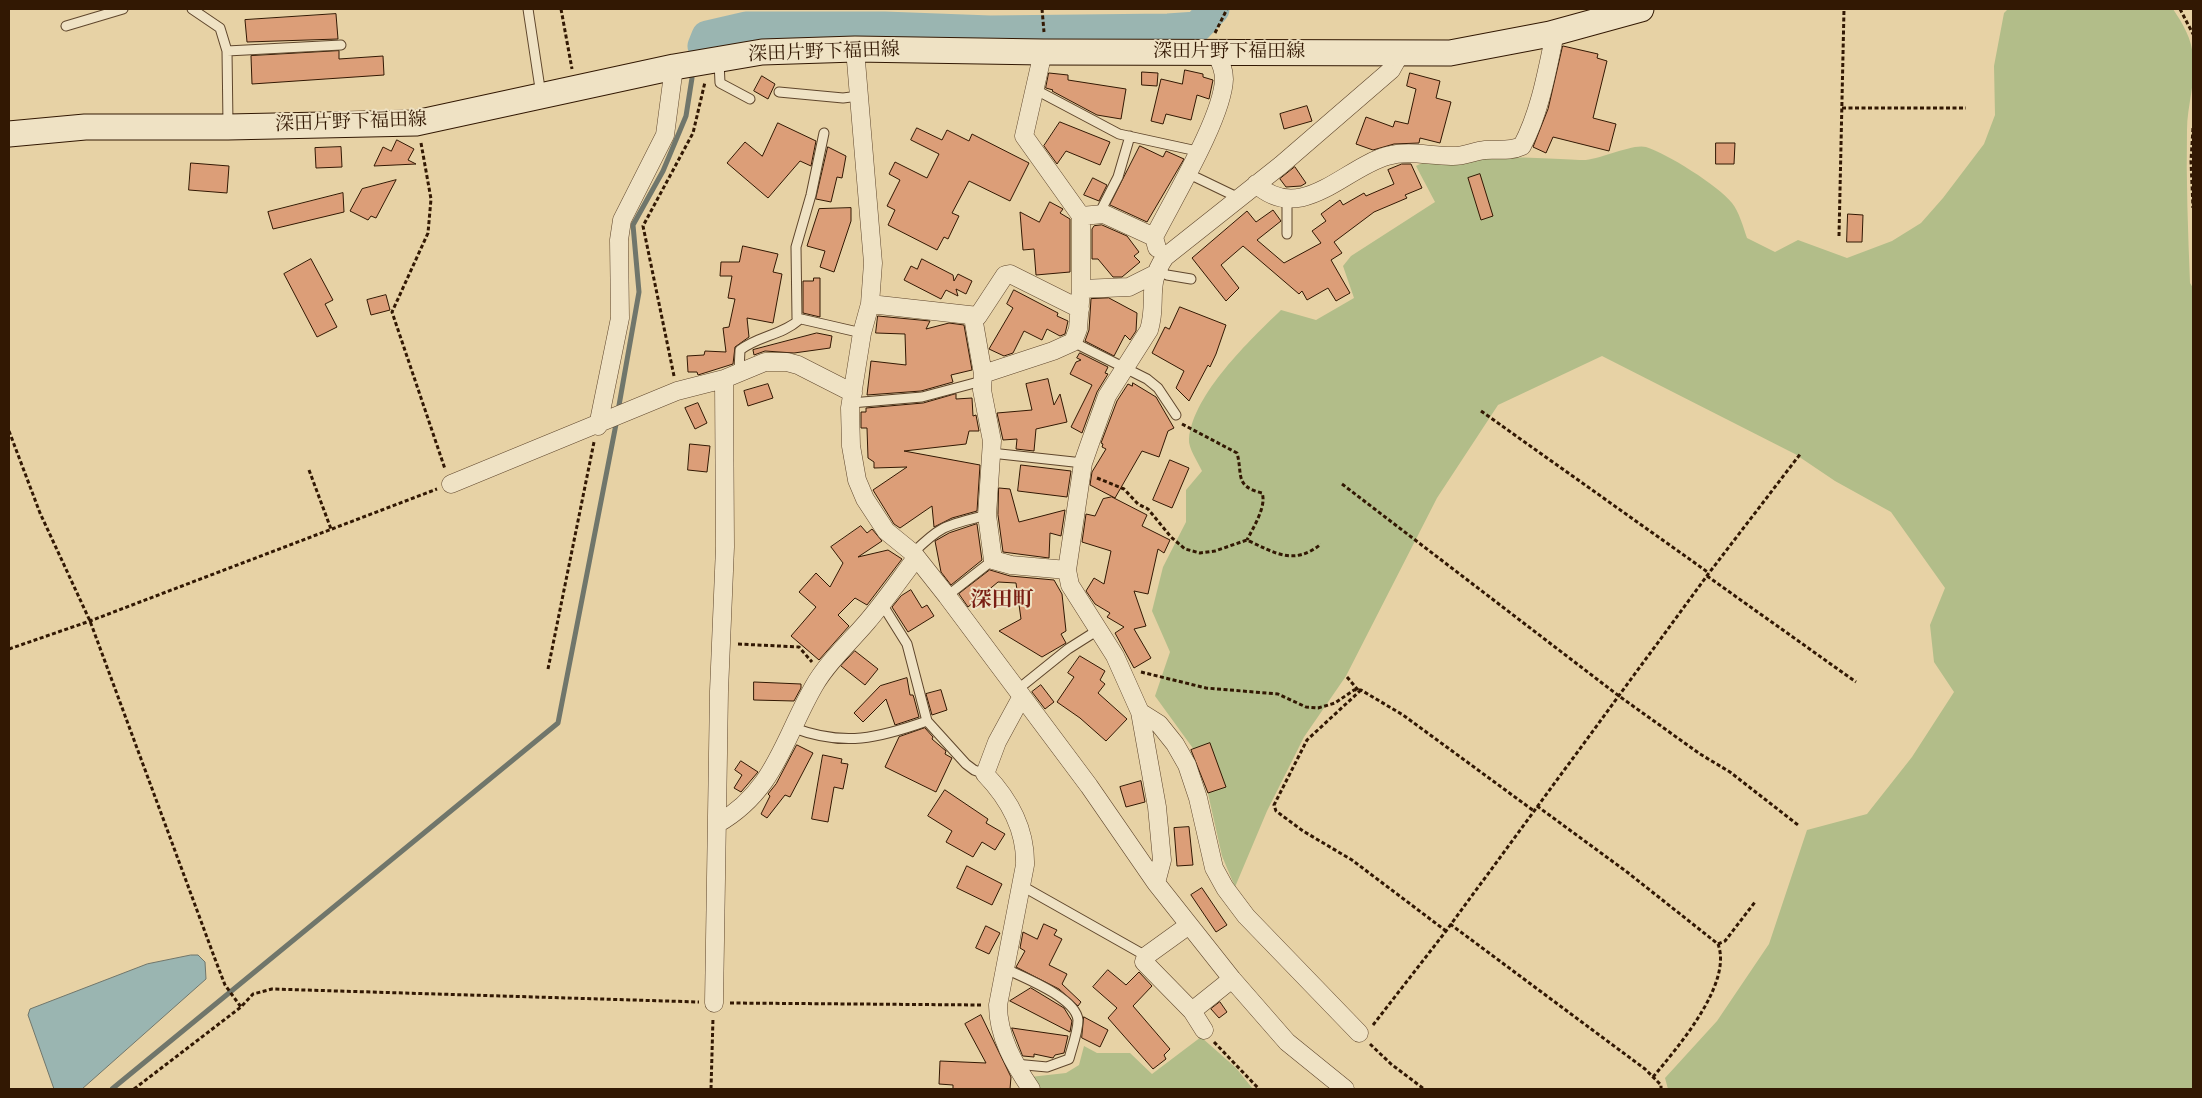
<!DOCTYPE html>
<meta charset="utf-8">
<style>
body{margin:0}
#map{position:relative;width:2202px;height:1098px;overflow:hidden;background:#e7d2a5;font-family:Cardo,serif}
canvas{display:block}
.frame{position:absolute;inset:0;border:10px solid #321803;pointer-events:none}
</style>
<div id="map">
<canvas width="2202" height="1098"></canvas>
<div class="frame"></div>
</div>
<script>
const context = document.querySelector('canvas').getContext('2d');
context.lineJoin = 'round';
function paint(path, color) { context.fillStyle = color; context.fill(path, 'evenodd'); }
function strokePath(path, color, width, dash) { context.strokeStyle = color; context.lineWidth = width; context.lineCap = dash ? 'butt' : 'round'; context.setLineDash(dash || []); context.stroke(path); }
function drawText(font, color, halo, rows, align = 'center') {
  context.font = font + ' Cardo,"Noto Serif JP",serif'; context.lineWidth = 4; context.setLineDash([]); context.textBaseline = 'middle'; context.strokeStyle = halo; context.fillStyle = color; for (const [text, x, y, turn = 0] of rows) {
    context.save(); context.translate(x, y); context.rotate((+turn || 0) * Math.PI / 180); context.textAlign = isNaN(turn) ? turn : align; if (halo) context.strokeText(text, 0, 0); context.fillText(text, 0, 0); context.restore();
  }
}
paint(new Path2D(`
 M2008,9H2173C2183,24 2192,39 2193,57C2196,82 2187,106 2187,130C2186,181 2188,232 2190,283L2193,288V1089H1668L1665,1078L1717,1021L1769,944L1807,830L1867,814L1912,757L1954,692L1934,662L1930,625L1945,588L1891,512L1835,481L1795,454L1602,356L1498,405L1437,498L1346,676L1304,737L1267,811L1235,887L1222,856L1200,758L1155,696L1170,652L1152,611L1163,567L1186,522V490L1202,471C1198,462 1188,448 1189,439C1193,394 1250,340 1281,310L1316,320L1354,298L1343,266L1351,256L1435,202L1416,166C1443,151 1547,159 1583,160C1599,160 1633,143 1646,147C1666,153 1719,186 1732,203C1739,212 1743,226 1747,238L1775,252L1798,240L1847,258L1892,241L1921,223L1943,198L1984,144L1995,115L1994,66L2004,13Z
 M1201,1037L1236,1068L1253,1089H1038L1030,1077L1066,1073L1079,1065L1084,1046L1097,1053H1130L1152,1074Z`), '#b2bd89');
const water = new Path2D(`
 M191,955H198L205,962L206,979L82,1089H54L28,1015L30,1009L147,964Z`);
paint(water, '#9ab5b1');
strokePath(water, '#70766b', 1);
strokePath(new Path2D(`
 M618,411L639,292L633,225L663,171L686,116L692,78
 M112,1089L558,723L617,419`), '#70766b', 5);
strokePath(new Path2D(`
 M703,46L707,36L746,27H884L990,31L1168,29L1197,27L1214,9`), '#9ab5b1', 31);
const building = new Path2D(`
 M336,14L338,39L247,42L245,20Z
 M1563,46L1598,54L1597,58L1607,61L1593,118L1616,124L1609,151L1553,137L1546,153L1533,147L1548,109Z
 M339,51V59L383,56L384,75L252,84L251,56Z
 M1185,70L1203,74V77L1213,80L1209,99L1197,95L1191,120L1166,114L1163,124L1151,121L1161,79L1182,84Z
 M1142,72L1158,73L1157,86L1142,85Z
 M1049,73L1068,75V80L1126,89L1121,119L1097,115L1052,91L1053,90L1046,88Z
 M1410,73L1440,81L1436,98L1451,102L1440,143L1420,138L1419,143L1394,144L1373,150L1356,144L1366,117L1393,127L1395,121L1408,124L1416,89L1407,86Z
 M762,76L775,84L768,99L754,91Z
 M1307,106L1312,121L1284,129L1280,114Z
 M1060,122L1110,142L1100,165L1066,151L1057,164L1044,146Z
 M778,123L816,141L811,166L800,161L768,198L727,163L745,142L762,156Z
 M917,128L942,140L947,130L969,141L972,134L1029,163L1010,201L969,181L952,213L959,216L948,239L944,237L937,250L888,225L895,210L887,206L900,180L889,174L895,162L927,178L939,154L911,140Z
 M397,140L414,149L408,160L416,164L374,166L383,147L391,151Z
 M1716,143H1735L1734,164H1716Z
 M1140,146L1163,157L1166,151L1184,159L1147,222L1110,205Z
 M341,147L342,167L316,168L315,148Z
 M828,147L846,156L842,178L837,177L831,202L816,199Z
 M191,163L229,166L227,193L189,190Z
 M1402,164H1411L1422,188L1405,195L1407,198L1374,212L1334,242L1342,253L1331,260L1350,293L1336,301L1328,288L1307,300L1302,291L1299,294L1243,246L1221,265L1239,288L1226,301L1192,258L1247,211L1256,222L1273,210L1281,221L1257,240L1284,263L1321,243L1312,231L1326,221L1321,214L1340,200L1343,205L1364,193L1366,196L1394,184L1388,170Z
 M1295,167L1306,183L1301,186L1286,187L1280,179Z
 M1480,174L1493,216L1481,220L1468,178Z
 M1093,178L1107,185L1099,201L1084,195Z
 M396,180L376,218L371,216L368,220L350,211L362,189Z
 M343,193L344,212L273,229L268,212Z
 M1050,202L1063,209L1060,213L1070,219V272L1036,275L1034,249L1023,250L1020,212L1039,222Z
 M851,208V221L834,272L820,267L825,251L807,246L819,209Z
 M1848,214L1863,215L1862,242H1847Z
 M1102,225L1127,236L1139,252L1134,256L1140,262L1122,277H1113L1098,259H1092V229L1094,226Z
 M743,246L778,254L773,272L782,274L773,323L747,318L749,337L735,347L733,364L698,375L697,372H688L687,356L704,355L705,351L726,352L723,328L729,327L735,299L728,298L732,276H720L721,262H739Z
 M311,259L333,300L325,304L337,327L317,337L284,274Z
 M922,259L953,275L954,281L958,274L972,281L966,294L956,289L958,296L946,290L941,299L904,280L911,266L917,269Z
 M814,278H820V317L803,313V281H813Z
 M1014,290L1058,313L1057,316L1068,321L1065,334L1060,336L1047,329L1042,340L1024,331L1013,353L1004,356L989,349L1013,308L1007,304Z
 M386,295L390,310L371,315L367,300Z
 M1109,298L1137,313L1136,331L1130,340L1125,335L1114,356L1085,341L1089,330L1091,299Z
 M1180,307L1226,325L1216,354L1210,367L1208,365L1189,401L1176,388L1184,371L1152,353L1165,327L1169,329Z
 M878,316L930,321L926,329L949,323L964,325L972,370L951,375L953,382L921,391L867,395L871,361L906,365L905,334L876,333Z
 M817,333L832,336L830,348L794,353L765,351L754,355L753,350Z
 M1080,353L1108,367L1105,373L1108,374L1097,392L1082,433L1071,427L1092,385L1070,374L1076,362L1081,360L1077,358Z
 M1048,379L1054,405L1060,394L1067,422L1036,429L1034,451L1016,449L1017,439L1003,440L997,413L1032,410L1026,384Z
 M1133,383L1156,397L1174,428L1168,431L1159,457L1142,451L1115,498L1090,485L1092,472L1106,449L1102,447L1103,444L1101,443L1117,401L1128,384L1132,386Z
 M768,384L773,398L748,406L744,391Z
 M956,394V399L972,398L973,416L976,415L979,431H969L966,444L904,451L980,465L977,511L952,518L934,527L932,506L900,528L894,524L873,490L907,467L874,468V462L868,458L867,428H861V412H866V408L923,403Z
 M698,403L707,423L695,429L685,408Z
 M690,444L710,446L707,472L688,470Z
 M1170,460L1189,468L1172,508L1153,500Z
 M1021,465L1071,471L1067,497L1018,491Z
 M999,488L1010,489L1019,522L1065,510L1061,536L1050,533L1049,558L1003,552L998,515Z
 M1112,497L1147,515L1142,526L1170,540L1164,553L1158,549L1148,594L1134,591L1146,626L1134,629L1151,658L1134,668L1115,633L1124,627L1107,617L1110,613L1095,604L1086,591L1094,578L1104,584L1111,551L1082,542L1086,514L1095,516L1103,499Z
 M977,524L982,560L951,585L941,572L935,541L949,533Z
 M861,526L867,533L872,529L882,541L858,557L888,550L902,559L867,605L855,598L838,615L849,626L819,660L791,636L816,607L799,592L816,573L830,587L843,563L831,547Z
 M990,570L1010,576L1054,580L1062,594L1066,631L1061,634L1066,643L1042,657L999,631L1021,619L1016,583L998,582L968,607L959,594Z
 M911,590L922,608L927,605L934,616L908,632L892,607L901,596Z
 M855,651L878,669L865,685L841,666Z
 M1080,656L1105,671L1100,680L1105,684L1098,693L1127,719L1106,741L1080,718L1057,702L1074,677L1068,673Z
 M907,678L910,695H913L914,698L919,717L895,725L886,699L863,722L854,713L880,686Z
 M754,682L801,684V688L794,701L754,700Z
 M1041,685L1054,702L1045,709L1032,692Z
 M941,690L947,710L932,715L926,694Z
 M925,728L933,737L932,739L946,751L945,754L952,758L936,792L885,767L899,737Z
 M1210,743L1226,787L1208,793L1191,750Z
 M797,745L813,753L790,797L785,795L767,818L761,814L770,796L768,794L776,784Z
 M823,755L842,759L841,763L848,764L843,789L834,787L828,822L812,819Z
 M741,761L758,772L741,792L734,788L742,775L735,770Z
 M1141,781L1145,802L1126,807L1120,787Z
 M945,790L988,819L986,823L1005,834L995,850L982,842L973,857L946,842L952,831L928,816Z
 M1189,827L1193,865L1177,866L1174,828Z
 M967,866L1002,884L992,905L957,888Z
 M1202,888L1227,925L1216,932L1191,895Z
 M1044,924L1057,930L1054,935L1062,939L1049,965L1067,974L1062,984L1081,1002L1078,1006L1059,989L1016,967L1025,951L1020,948L1023,932L1037,939Z
 M986,926L1000,933L989,954L976,948Z
 M1108,970L1126,985L1139,972L1152,986L1133,1006L1170,1049L1164,1055L1166,1059L1153,1069L1108,1018L1117,1008L1093,987Z
 M1031,988L1064,1008L1072,1021L1070,1032L1010,1001Z
 M1220,1002L1227,1012L1219,1018L1211,1009Z
 M981,1015L1011,1077L1010,1089H953V1085L939,1084L940,1061L986,1063L965,1024Z
 M1084,1017L1108,1030L1100,1047L1082,1038Z
 M1012,1028L1068,1036L1064,1053L1055,1055L1053,1058L1034,1054V1057L1023,1056Z`);
paint(building, '#dc9e78');
strokePath(building, '#321803', 1);
const lane = new Path2D(`
 M192,9L220,28L227,51L228,124
 M528,9L541,95
 M66,26L123,9
 M227,51L341,45
 M719,61L720,83L750,99
 M1036,90L1119,134L1197,151
 M779,92L843,98L859,96
 M824,133L811,195L796,247L797,318L862,333
 M1187,173L1239,198
 M1287,199V234
 M1099,214L1118,177L1130,136
 M1157,269L1167,275L1191,279
 M1073,342L1147,379L1158,388L1176,415
 M739,371L740,350C758,336 782,335 799,320
 M851,403L922,397L982,381
 M991,453L1083,463
 M913,553C942,524 948,525 987,515
 M947,596L993,560
 M882,604L907,644L927,721L966,764L974,770L985,774
 M1017,690L1068,649L1098,630
 M794,728C844,747 879,738 927,721
 M1022,886L1146,956
 M1006,969C1025,978 1076,998 1078,1020C1078,1032 1072,1047 1069,1059L1047,1067L1015,1064`);
const street = new Path2D(`
 M855,49L873,263L870,304L862,333L850,408L851,446L857,480L865,499L886,531L913,553L947,596L1089,786L1156,883L1232,979L1287,1042L1345,1089
 M1043,52L1024,136L1081,216V289
 M1256,184C1301,225 1344,168 1387,156C1409,150 1429,156 1451,156C1463,157 1474,151 1485,150C1498,149 1509,152 1522,146C1540,112 1547,71 1555,33
 M1081,216L1104,214L1154,237L1157,248
 M1154,237C1172,201 1223,117 1224,79C1224,69 1220,61 1216,53
 M870,304L978,316L1005,275L1010,274L1080,309
 M973,317L983,374L982,390L992,441L987,515L993,560L1011,565L1067,570
 M983,374L1053,351L1073,342L1078,329L1081,289L1129,287L1155,274
 M598,426L620,318L619,240L622,220L665,135L674,67
 M451,484L677,391L724,379L765,362H787L798,365L853,393
 M1022,696L997,742L985,774C1009,799 1026,830 1025,865L998,1005C998,1036 1014,1064 1031,1089
 M1140,712L1159,724L1175,744L1187,765L1198,798L1214,868L1225,888L1246,916L1359,1033
 M717,824C775,791 783,740 814,686C827,663 849,643 867,622C885,601 900,579 916,558
 M1156,883L1162,860L1157,807L1140,712L1115,656L1070,585L1067,570L1083,463L1090,443L1107,396L1149,330C1158,301 1145,286 1165,257L1281,165L1391,70L1400,54
 M1189,925L1146,956L1144,962L1192,1011L1232,979
 M714,1003L719,691L725,547L724,379
 M1192,1011L1204,1030`);
const secondary = new Path2D(`
 M9,134L85,127H228L416,123L674,67L762,52L855,49L1043,52L1450,53L1550,34L1641,9`);
strokePath(lane, '#5f462c', 11);
strokePath(street, '#5f462c', 19);
strokePath(secondary, '#321803', 27);
strokePath(new Path2D(`
 M561,9L572,69
 M1042,9L1044,32
 M2180,9L2193,34
 M1215,33L1227,9
 M1842,108H1966
 M2193,128L2191,161L2193,208
 M421,143L431,199L428,233L392,312L445,469
 M1839,236L1844,9
 M674,376L643,226L693,133L705,82
 M1481,411L1709,573
 M1182,424L1237,453C1243,475 1234,486 1262,493C1267,506 1253,528 1247,540
 M9,431L40,513L90,621L215,959L225,985L241,1007
 M309,470L331,529
 M1097,478L1124,489L1138,504L1148,509L1171,537L1185,549L1200,553L1215,551L1247,540C1275,553 1294,566 1321,544
 M1342,484L1619,696L1700,754L1730,772L1798,825
 M1707,576L1856,682
 M738,644L799,647L812,662
 M9,649L90,621L437,489
 M548,669L594,442
 M1141,672L1206,688L1278,694L1306,707L1318,708L1335,703L1354,690H1361L1403,715L1534,811
 M1347,677L1358,690
 M1361,690L1307,740L1274,805L1276,811L1303,831L1352,860L1446,931
 M1537,806L1627,872L1718,944C1733,984 1677,1048 1653,1077
 M1450,924L1645,1069L1661,1085V1089
 M1718,944L1725,941L1755,902
 M730,1003L981,1005
 M1373,1025L1446,931L1709,573L1801,453
 M1214,1042L1259,1089
 M1370,1044L1391,1064L1424,1089
 M134,1089L241,1007L253,994L272,989L699,1002
 M711,1089L713,1018`), '#321803', 3, [4, 2.5]);
strokePath(lane, '#efe2c4', 9);
strokePath(street, '#efe2c4', 18);
strokePath(secondary, '#efe2c4', 25);
drawText('19px', '#321803', '#efe2c4', [
 ["深田片野下福田線",824,53,-2],
 ["深田片野下福田線",1229,53],
 ["深田片野下福田線",351,123,-2]
]);
drawText('bold 21px', '#7a1f14', '#efe2c4', [
 ["深田町",1002,601]
]);
</script>
